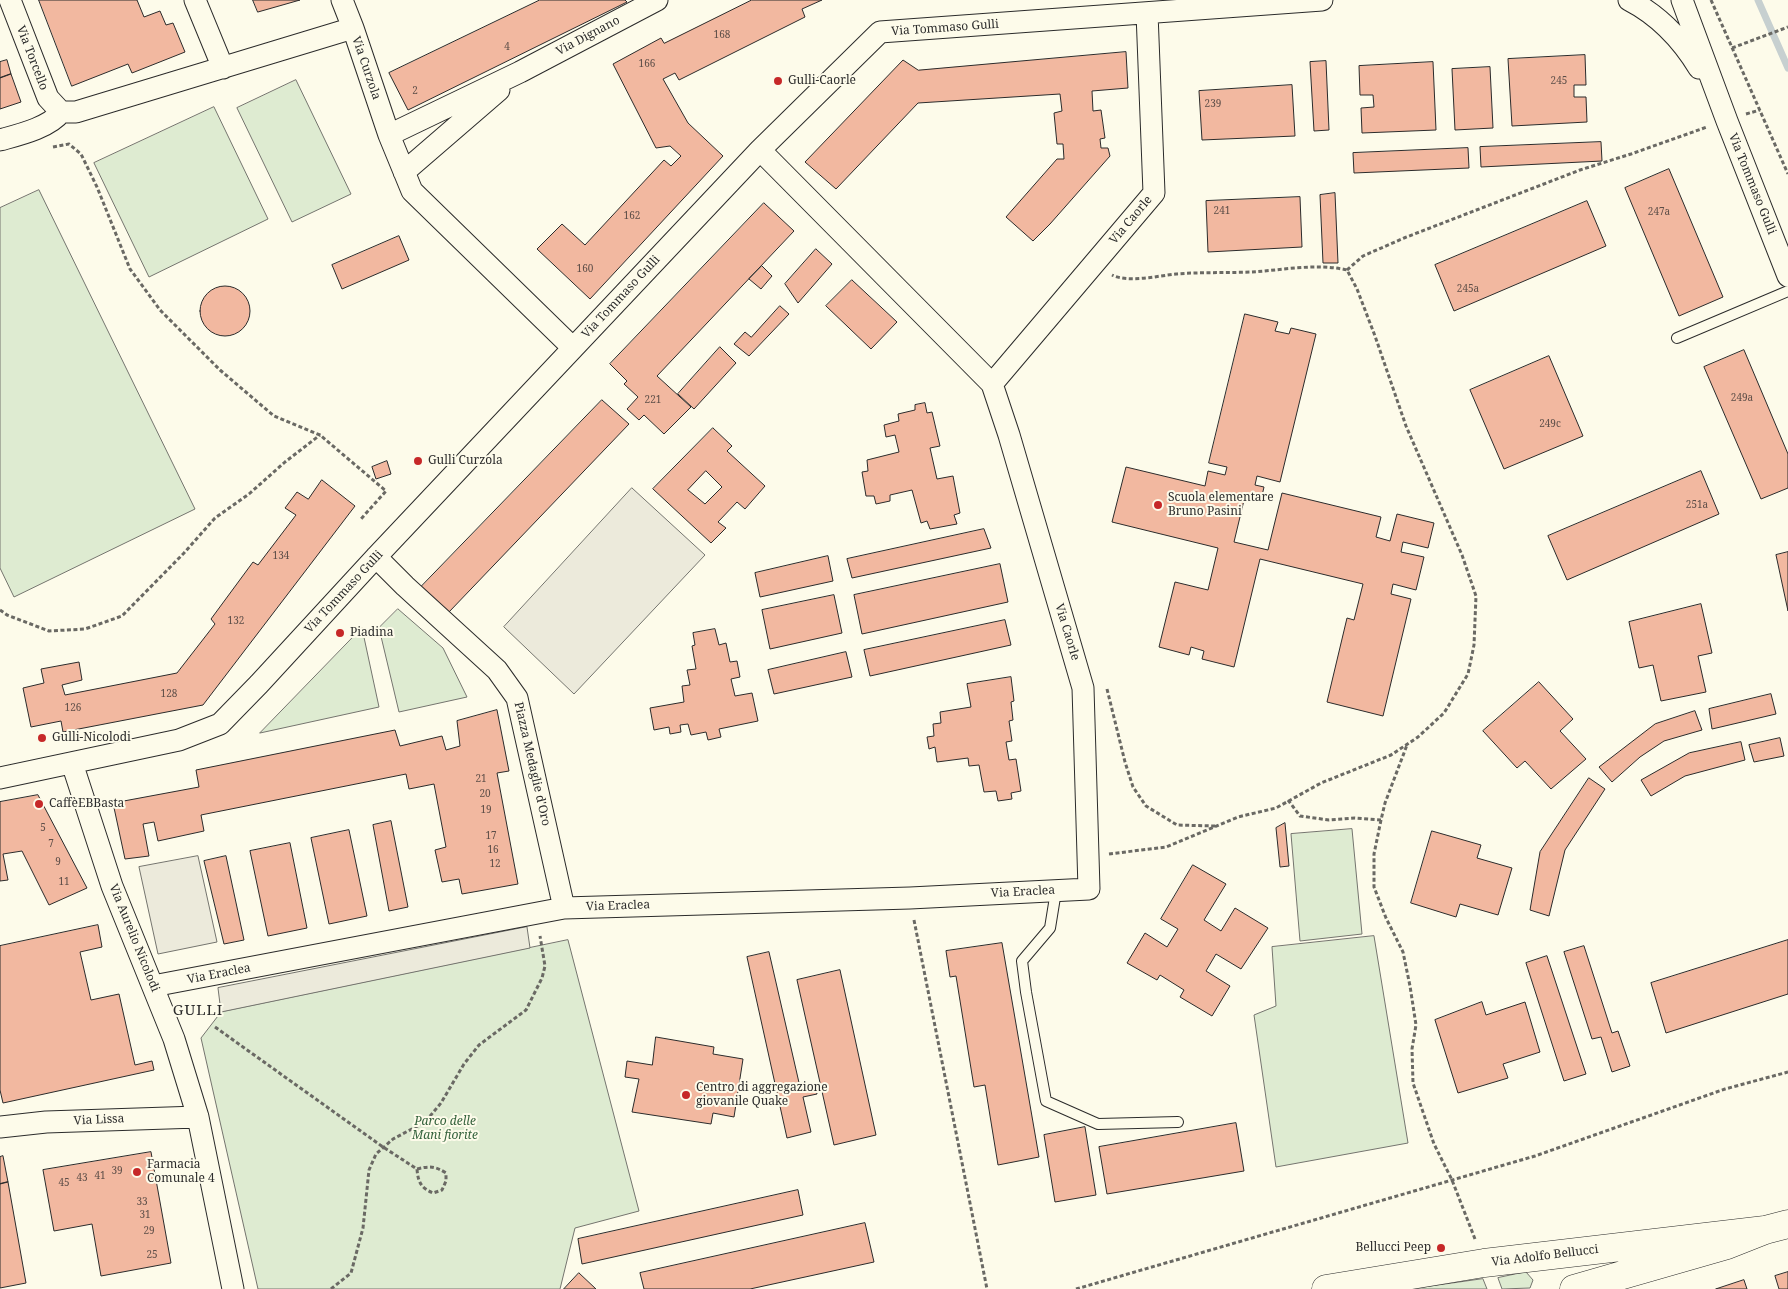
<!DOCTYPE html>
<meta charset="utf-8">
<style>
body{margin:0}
canvas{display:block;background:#fdfbea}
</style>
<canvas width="1788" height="1289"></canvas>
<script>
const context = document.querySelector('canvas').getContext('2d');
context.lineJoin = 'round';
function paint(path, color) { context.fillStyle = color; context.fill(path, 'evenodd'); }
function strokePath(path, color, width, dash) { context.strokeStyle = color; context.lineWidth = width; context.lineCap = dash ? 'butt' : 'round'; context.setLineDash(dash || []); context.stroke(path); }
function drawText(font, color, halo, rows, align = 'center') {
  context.font = font + ' "Noto Serif",serif'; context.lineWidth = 4; context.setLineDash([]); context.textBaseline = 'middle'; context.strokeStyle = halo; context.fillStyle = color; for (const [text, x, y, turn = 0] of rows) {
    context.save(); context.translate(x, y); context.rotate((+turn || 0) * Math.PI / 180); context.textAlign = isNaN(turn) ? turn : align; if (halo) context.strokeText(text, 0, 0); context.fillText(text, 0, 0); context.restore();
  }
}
const green = new Path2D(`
 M296,80L351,194L292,222L237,108Z
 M214,107L268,219L149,277L94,163Z
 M39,190L195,509L14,597L0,568V208Z
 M398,609L443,648L467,697L399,712L379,628Z
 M362,628L379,707L260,733Z
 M1352,829L1362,934L1300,941L1291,834Z
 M1374,936L1408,1143L1276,1167L1254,1015L1276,1006L1272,947Z
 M568,940L639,1211L575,1228L560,1289H258L201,1038L221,1012Z
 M1526,1272L1533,1280L1530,1288L1502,1289L1498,1278Z
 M1483,1279L1487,1289H1410Z`);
paint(green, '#deebd1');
strokePath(green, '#74746e', 1);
const parking = new Path2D(`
 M632,488L705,555L574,694L504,627Z
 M198,856L217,942L158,954L139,867Z
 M527,927L530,948L221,1012L218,988Z`);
paint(parking, '#eceadb');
strokePath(parking, '#74746e', 1);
strokePath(new Path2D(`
 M1758,0L1788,68`), '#c7d0d0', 7);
const building = new Path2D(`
 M39,0H137L144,17L160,11L166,25L173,23L185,52L132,73L128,64L72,86Z
 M253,0H300L258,12Z
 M540,0H625L627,2L408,110L389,73Z
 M752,0H822L802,9L805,17L679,80L675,73L663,79L688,123L723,156L590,299L537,249L562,224L585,245L664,160L671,166L681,156L670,146L656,148L613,64L661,38L664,43Z
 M1126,52L1128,88L1092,91L1093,111L1101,110L1105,138L1100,139L1101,148H1108L1110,156L1050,224L1033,241L1006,217L1057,159H1064L1063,144H1057L1054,113L1062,111L1060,94L918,103L836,189L805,162L903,60L918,70Z
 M1585,55L1586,85H1574V97H1586L1587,122L1512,126L1508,59Z
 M7,60L11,74L0,78V62Z
 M1326,61L1329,130L1314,131L1310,62Z
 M1433,62L1436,130L1362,133L1361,108L1374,107L1373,95H1360L1359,66Z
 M1490,67L1493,128L1455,130L1452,69Z
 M11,74L21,102L0,109V78Z
 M1292,85L1295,136L1202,140L1199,91Z
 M1601,142L1602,161L1481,167L1480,147Z
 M1468,148L1469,168L1354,173L1353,153Z
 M1669,169L1723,297L1679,316L1625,188Z
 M1335,193L1338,263H1323L1320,195Z
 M1300,197L1302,247L1208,252L1206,201Z
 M1587,201L1606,246L1454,311L1435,265Z
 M764,203L794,231L657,376L691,407L664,434L644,415L639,420L627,409L638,397L624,384L627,381L610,364Z
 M399,236L409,260L342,289L332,265Z
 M816,249L832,264L798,303L785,284Z
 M762,266L772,276L761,289L749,279Z
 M852,280L897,322L871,349L826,306Z
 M200 311a25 25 0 1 1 50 0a25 25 0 1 1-50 0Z
 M780,306L789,314L749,356L734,344L745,332L751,337Z
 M1245,314L1278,322L1275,331L1289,334L1291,328L1316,334L1280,482L1257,476L1255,485L1264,487L1261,500L1245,496L1234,542L1268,550L1282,493L1381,517L1376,537L1390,541L1397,514L1434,523L1428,548L1403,542L1401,552L1424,557L1416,590L1393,584L1391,594L1411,599L1383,716L1327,702L1347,618L1354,620L1363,584L1260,559L1234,667L1202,659L1204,651L1191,647L1189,655L1159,647L1175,582L1208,590L1218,548L1112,522L1126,467L1205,486L1208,471L1225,475L1227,467L1209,463Z
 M720,347L736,363L694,409L678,394Z
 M1744,350L1788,454V488L1761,499L1704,367Z
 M1549,356L1583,436L1504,469L1470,390Z
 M602,400L629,424L449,612L421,587Z
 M925,403L927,413L932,412L940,446L930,448L937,479L953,476L960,513L954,515L957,524L930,529L927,521L921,523L912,490L890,495V501L876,504L874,496H866L862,472L868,471L867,460L899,452L895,435L886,437L884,425L899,421L898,414L915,410V405Z
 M713,428L732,446L727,451L765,486L745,509L737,502L718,522L726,528L711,543L653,489ZM706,471L722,487L705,504L688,490Z
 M387,461L391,474L376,479L372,467Z
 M1701,471L1719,514L1567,580L1548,536Z
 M322,480L355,506L203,705L63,732L61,721L31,727L23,688L44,683L41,669L79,662L82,680L62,685L65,695L177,673L215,624L211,619L253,562L258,565L296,515L285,508L297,492L308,499Z
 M984,529L991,548L852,578L847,559Z
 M1788,552V611L1776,555Z
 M828,556L833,581L760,597L755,573Z
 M1000,564L1008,602L862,634L854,595Z
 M834,595L842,633L770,649L762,610Z
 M1701,604L1712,653L1698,656L1706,692L1661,701L1653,665L1639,668L1629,622Z
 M1005,620L1011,645L870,676L864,650Z
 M715,629L719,645L726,643L730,662L737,661L740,677L731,679L735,696L752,693L758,721L719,729L721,737L708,740L706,732L691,735L688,724L680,725L681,732L670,734L669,727L654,730L650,708L684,702L682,686L690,685L687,670L696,669L692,646L695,645L693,633Z
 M846,652L852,677L774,694L768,670Z
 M1011,677L1014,701L1011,702L1013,720L1009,721L1012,741L1006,742L1009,760L1016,759L1021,791L1011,793L1012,799L998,801L996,791L984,792L979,765L969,766L968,758L937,762L935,747L929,749L927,737L934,736L933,724L941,723L940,712L971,707L967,684Z
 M1539,682L1573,719L1560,731L1586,759L1551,789L1525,761L1517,768L1483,731Z
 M1771,694L1776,714L1712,729L1709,709Z
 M497,710L509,771L497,773L518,884L462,894L459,879L442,882L435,850L446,847L434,784L409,789L406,774L201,815L204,831L158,841L154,822L143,824L149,856L125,859L113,803L199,787L196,770L395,730L400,746L442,736L446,750L460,746L457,721Z
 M1695,711L1702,730L1664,741L1640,757L1612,782L1599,767L1655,724Z
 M1780,738L1784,756L1754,762L1749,745Z
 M1741,742L1745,760L1685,776L1651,796L1641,780L1689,753Z
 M1589,778L1605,789L1565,850L1549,916L1530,910L1540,852Z
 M38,795L87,888L49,905L22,851L3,854L8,880L0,881V802Z
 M391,821L408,907L389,911L373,825Z
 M1285,823L1289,866L1280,867L1276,828Z
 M349,830L367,916L329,924L311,838Z
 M1432,831L1481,845L1477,858L1512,868L1498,915L1460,904L1456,917L1411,903Z
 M290,843L307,928L268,936L250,851Z
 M226,856L244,940L224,944L204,861Z
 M1193,865L1226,884L1204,920L1221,931L1235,908L1268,928L1241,969L1216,954L1206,971L1230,986L1212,1016L1180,997L1184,990L1160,975L1157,980L1127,963L1145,933L1167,947L1178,929L1161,919Z
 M98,925L102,947L80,952L91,1000L119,994L135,1065L152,1061L154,1070L3,1103L0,1090V946Z
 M1788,940V994L1666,1033L1651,983Z
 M1002,943L1039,1157L998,1165L985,1085L974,1087L956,976L950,977L946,951Z
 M1584,946L1612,1033L1618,1031L1630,1066L1612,1072L1601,1037L1592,1039L1564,952Z
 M769,952L800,1087L815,1084L817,1094L803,1097L811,1132L787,1138L747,957Z
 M1547,956L1586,1074L1564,1081L1526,963Z
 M840,970L876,1135L834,1145L797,980Z
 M1482,1002L1486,1015L1525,1002L1540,1052L1503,1064L1508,1078L1458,1093L1435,1020Z
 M656,1037L714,1047L713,1054L743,1059L734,1117L713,1113L711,1124L632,1112L639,1079L625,1077L627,1061L652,1065Z
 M1236,1123L1244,1171L1107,1194L1099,1147Z
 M1085,1127L1096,1195L1055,1202L1044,1135Z
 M151,1152L171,1263L101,1276L92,1224L54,1231L43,1170Z
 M3,1156L8,1182L0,1184V1157Z
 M8,1182L26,1283L0,1288V1184Z
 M798,1190L803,1215L582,1264L578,1239Z
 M865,1223L874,1262L750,1289H644L640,1273Z
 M1788,1272V1289H1779L1775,1276Z
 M579,1273L596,1289H564Z
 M1744,1280L1747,1289H1716Z`);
paint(building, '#f2b8a0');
strokePath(building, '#2b2b2b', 1);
const lane = new Path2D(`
 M1677,338L1788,291
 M1056,891L1050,928L1022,961L1026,992L1046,1101L1098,1124L1178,1122`);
const street = new Path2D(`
 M10,0L48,98L61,112
 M195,0L223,68
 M342,0L353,28
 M1629,0C1658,15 1682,40 1699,68
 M1682,0L1727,121L1788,276
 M389,135L520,72L657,0
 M0,140C18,135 49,128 61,112H76L353,28L389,135L412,191L573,348
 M404,172L499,90
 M992,384L1154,193L1147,13
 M376,557L405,586L497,670L517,698L564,908
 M72,763L112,886L174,1039L198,1117L233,1289
 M0,778L179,740L220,724L259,684L376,557L760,150L880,32L1322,0
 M153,986L564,908L910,898L1089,889L1083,688L1009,435L992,384L760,150
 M0,1127L46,1122L198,1117`);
const secondary = new Path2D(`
 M1326,1289L1484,1263L1765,1230
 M1574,1289L1727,1245L1765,1230L1788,1224`);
strokePath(lane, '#2b2b2b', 12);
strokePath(street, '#2b2b2b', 23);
strokePath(secondary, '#2b2b2b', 29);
strokePath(new Path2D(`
 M1711,0L1788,174
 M1732,48L1788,27
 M1746,114L1760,110
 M53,147L69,144L81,154L97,187L130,269L160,310L220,370L274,416L320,435L386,491L360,520
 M1347,270L1363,256L1404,238L1580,170L1631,154L1707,127
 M0,610L7,615L49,631L85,629L122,616L184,553L215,518L249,494L285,462L320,435
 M1107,689L1125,762L1133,787L1146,806L1177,825L1215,826
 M1288,800L1300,816L1329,820L1355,818L1381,820L1385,803L1407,745
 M1381,820L1374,854V887L1386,918L1403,952L1410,986L1416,1025L1412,1049L1413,1083L1434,1144L1452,1180L1475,1239
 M1109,854L1166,847L1238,817L1276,808L1321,783L1391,755L1418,737L1444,713L1468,674L1474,645L1476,596L1462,555L1406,426L1375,336L1357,289L1347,270C1317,263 1283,270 1252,272C1226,273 1201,272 1176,274C1157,276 1128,283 1112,275
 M914,920L987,1289
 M215,1027L383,1147L417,1169C418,1182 421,1188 433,1193L442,1190L446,1181V1173C435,1166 429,1166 417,1169
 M331,1289L351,1273L363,1228L369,1170L376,1154L393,1139L425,1122L441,1103L464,1064L479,1045L526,1010L542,978L545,966L540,936
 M1076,1289L1535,1156L1725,1089L1788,1072`), '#6a6964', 3, [4, 2.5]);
strokePath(lane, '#fdfbea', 10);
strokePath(street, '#fdfbea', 21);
strokePath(secondary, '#fdfbea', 28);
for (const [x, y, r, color] of [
 [778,81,5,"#c62828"],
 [418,461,5,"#c62828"],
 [1158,505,5,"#c62828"],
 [340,633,5,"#c62828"],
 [42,738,5,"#c62828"],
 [39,804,5,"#c62828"],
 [686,1095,5,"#c62828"],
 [137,1172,5,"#c62828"],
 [1441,1248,5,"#c62828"]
]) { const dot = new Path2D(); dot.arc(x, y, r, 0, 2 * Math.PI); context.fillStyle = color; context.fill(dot); strokePath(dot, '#fdfbea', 2); }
drawText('10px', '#5d4e48', null, [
 ["168",722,35],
 ["4",507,47],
 ["166",647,64],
 ["245",1559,81],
 ["2",415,91],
 ["239",1213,104],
 ["241",1222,211],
 ["247a",1659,212],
 ["162",632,216],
 ["160",585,269],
 ["245a",1468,289],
 ["249a",1742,398],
 ["221",653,400],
 ["249c",1550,424],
 ["251a",1697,505],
 ["134",281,556],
 ["132",236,621],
 ["128",169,694],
 ["126",73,708],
 ["21",481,779],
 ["20",485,794],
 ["19",486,810],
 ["5",43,828],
 ["17",491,836],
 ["7",51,844],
 ["16",493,850],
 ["9",58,862],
 ["12",495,864],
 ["11",64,882],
 ["39",117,1171],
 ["41",100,1176],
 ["43",82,1178],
 ["45",64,1183],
 ["33",142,1202],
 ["31",145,1215],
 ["29",149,1231],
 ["25",152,1255]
]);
drawText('12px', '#2b2b2b', '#fdfbea', [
 ["Via Tommaso Gulli",945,28,-4],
 ["Via Dignano",588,36,-28],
 ["Via Torcello",32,58,69],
 ["Via Curzola",366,68,71],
 ["Via Tommaso Gulli",1752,184,68],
 ["Via Caorle",1131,220,-50],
 ["Via Tommaso Gulli",621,297,-47],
 ["Via Tommaso Gulli",344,592,-47],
 ["Via Caorle",1067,632,73],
 ["Piazza Medaglie d'Oro",532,764,77],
 ["Via Eraclea",1023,892,-3],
 ["Via Eraclea",618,906,-2],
 ["Via Aurelio Nicolodi",134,938,68],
 ["Via Eraclea",219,974,-11],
 ["Via Lissa",99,1120,-3],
 ["Via Adolfo Bellucci",1545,1256,-7]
]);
drawText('12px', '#2b2b2b', '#fdfbea', [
 ["Gulli-Caorle",788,81],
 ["Gulli Curzola",428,461],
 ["Scuola elementare",1168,498],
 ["Bruno Pasini",1168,512],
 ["Piadina",350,633],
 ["Gulli-Nicolodi",52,738],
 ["CaffèEBBasta",49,804],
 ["Centro di aggregazione",696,1088],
 ["giovanile Quake",696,1102],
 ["Farmacia",147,1165],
 ["Comunale 4",147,1179],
 ["Bellucci Peep",1431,1248,"right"]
], 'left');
drawText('italic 12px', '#34623c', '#fdfbea', [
 ["Parco delle",445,1122],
 ["Mani fiorite",445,1136]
]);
context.letterSpacing = '1px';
drawText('15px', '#2b2b2b', '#fdfbea', [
 ["GULLI",198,1011]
]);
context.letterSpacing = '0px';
</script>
